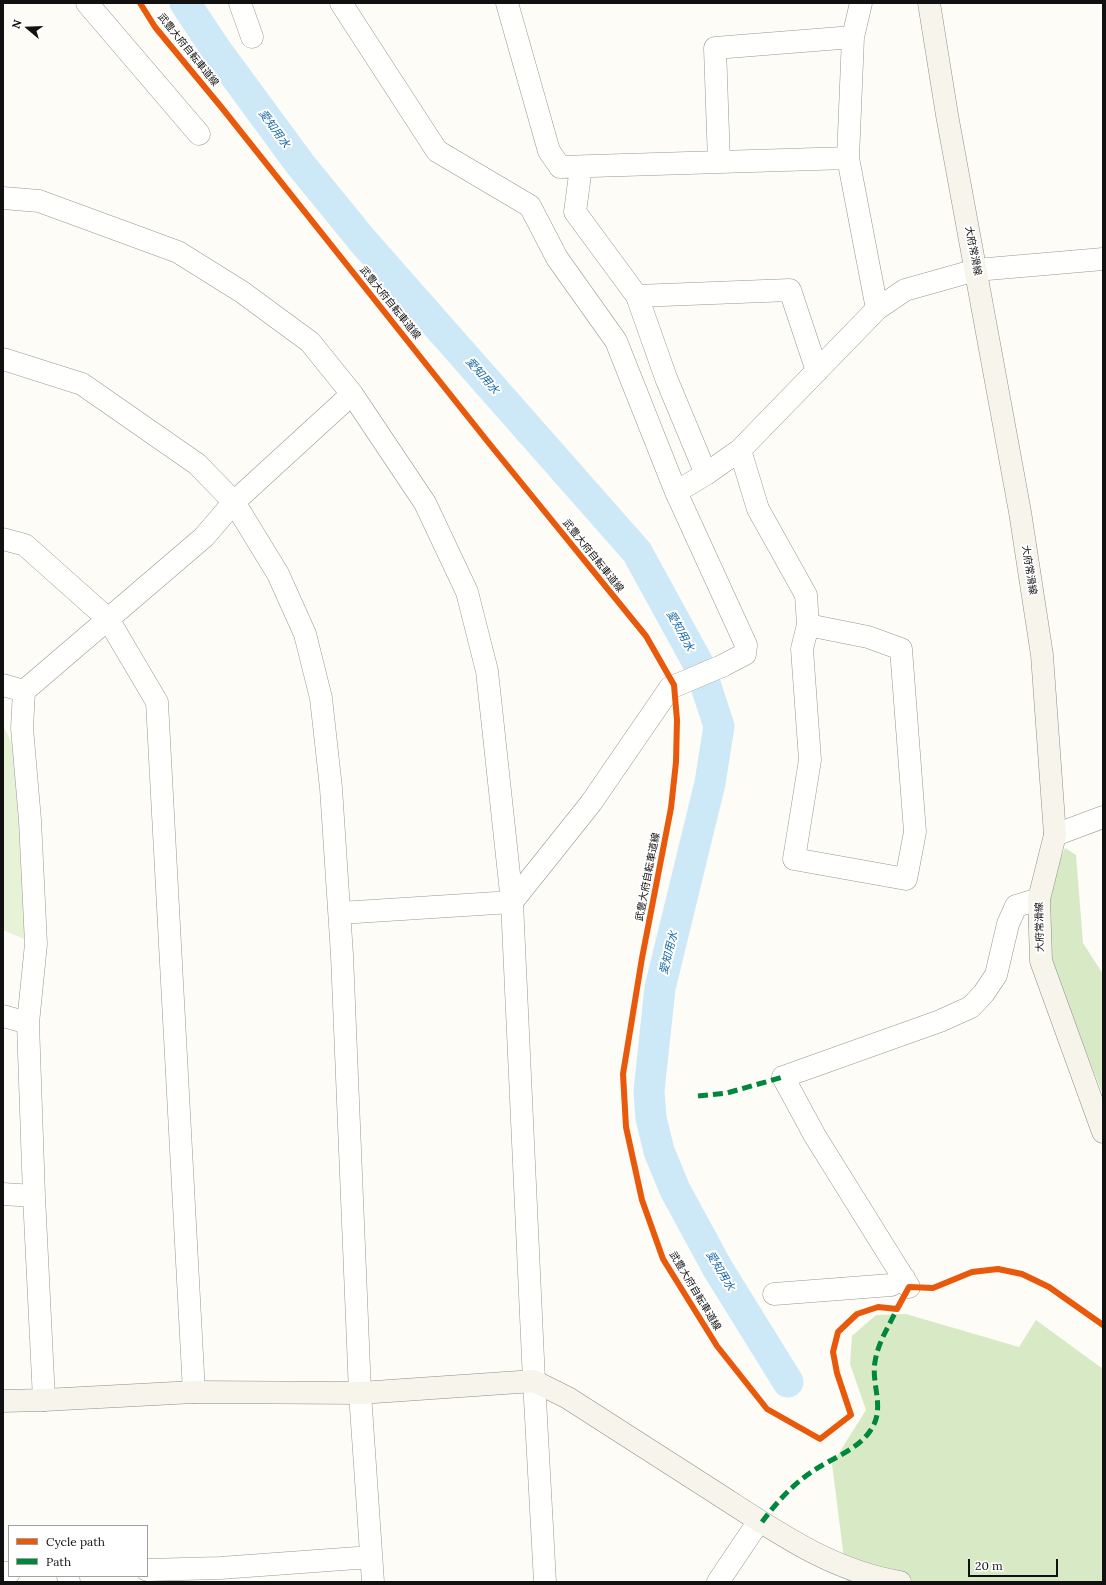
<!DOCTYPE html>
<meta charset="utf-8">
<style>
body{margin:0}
#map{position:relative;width:1106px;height:1585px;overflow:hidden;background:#fdfcf7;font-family:Lora,serif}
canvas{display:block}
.frame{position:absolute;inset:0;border:4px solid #111;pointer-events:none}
.legend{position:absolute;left:8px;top:1525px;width:140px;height:52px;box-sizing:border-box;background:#fff;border:1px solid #a0a0a0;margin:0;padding:5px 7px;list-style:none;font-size:12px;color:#111}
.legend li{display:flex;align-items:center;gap:8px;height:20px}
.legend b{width:20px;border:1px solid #a0a0a0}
.north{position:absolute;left:8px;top:8px;width:40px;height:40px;-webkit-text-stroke:3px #fff;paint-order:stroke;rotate:289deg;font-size:11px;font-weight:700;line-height:16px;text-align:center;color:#111}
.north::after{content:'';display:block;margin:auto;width:14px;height:18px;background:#111;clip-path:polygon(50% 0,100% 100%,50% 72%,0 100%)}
.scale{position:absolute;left:968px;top:1559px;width:90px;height:18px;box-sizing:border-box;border:2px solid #111;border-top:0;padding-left:5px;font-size:12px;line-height:14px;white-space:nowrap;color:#111;-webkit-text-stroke:3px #fff;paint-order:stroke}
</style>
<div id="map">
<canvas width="1106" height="1585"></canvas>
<div class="frame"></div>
<ul class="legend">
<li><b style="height:5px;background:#e8590c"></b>Cycle path</li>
<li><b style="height:5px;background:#00873e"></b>Path</li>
</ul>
<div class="north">N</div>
<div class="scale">20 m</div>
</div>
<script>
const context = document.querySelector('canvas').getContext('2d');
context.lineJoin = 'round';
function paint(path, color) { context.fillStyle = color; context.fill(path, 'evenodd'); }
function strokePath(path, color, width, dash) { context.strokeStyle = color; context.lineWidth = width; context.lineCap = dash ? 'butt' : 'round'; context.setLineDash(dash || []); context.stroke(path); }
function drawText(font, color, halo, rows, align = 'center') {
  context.font = font + ' Lora,"Noto Sans JP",serif'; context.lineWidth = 4; context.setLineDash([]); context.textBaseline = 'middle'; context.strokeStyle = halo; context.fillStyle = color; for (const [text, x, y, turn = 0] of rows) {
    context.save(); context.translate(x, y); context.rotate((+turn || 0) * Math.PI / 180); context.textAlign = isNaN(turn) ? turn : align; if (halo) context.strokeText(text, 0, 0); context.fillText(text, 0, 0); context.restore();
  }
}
paint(new Path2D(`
 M3,725L26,771L36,944L3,930Z`), '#e7f3d7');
paint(new Path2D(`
 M1065,848L1076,855L1083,943L1103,974V1095L1049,958L1047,891Z
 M906,1314L1019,1347L1036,1320L1103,1369V1582H847L832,1464L866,1410L850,1364L852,1336L876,1315Z`), '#d8eac5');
strokePath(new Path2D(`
 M185,3L217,51L300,164L362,240L637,552L699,665L719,726L710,783L660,988L649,1091L651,1118L659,1151L675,1190L718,1269L788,1382`), '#cde8f7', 31);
const street = new Path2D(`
 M87,3L199,134
 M240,3L252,37
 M341,3L437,151L530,206L557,258L616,341L676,492L706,474L740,450L877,309L905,290L976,270L1103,259
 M507,3L549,151L560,167L848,158
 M861,3L853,37L848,158L877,309
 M719,162L715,48L853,37
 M581,167L575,212L637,296L666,378L706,474
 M3,198L39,201L178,252L242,292L310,342L352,394L425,503L467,592L487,671L512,902L534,1381L545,1582
 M637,296L790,290L817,371
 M3,359L82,384L197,464L234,502L278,574L305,634L321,698L331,788L342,955L360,1393L373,1582
 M740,450L758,509L806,595L808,625L802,649L810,760L794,859L906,879L915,832L901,649L868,637L808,625
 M676,492L746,645L745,654L722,666
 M3,539L25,545L108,619L157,702L194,1392
 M3,685L24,691
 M1055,835L1103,817
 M340,913L512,902L591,803L670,688
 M3,1016L28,1023
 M3,1194L34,1196
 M909,1287L815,1136L783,1077L940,1021L971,1007L984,993L996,975L1008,924L1016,906L1039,899
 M774,1294L891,1285L904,1278
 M44,1400L34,1196L28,1023L36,944L30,820L22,728L24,691L204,537L234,502L352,394
 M147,1570L220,1568L371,1557
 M3,1573H9
 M68,1576L69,1582
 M718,1582L759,1521`);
const secondary = new Path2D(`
 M929,3L947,115L1020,512L1042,655L1055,835L1039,899L1041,961L1103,1132
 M3,1401L44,1400L194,1392L360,1393L534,1381L568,1398C616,1429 665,1460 713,1491C771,1528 830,1571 900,1582`);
strokePath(street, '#979795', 23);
strokePath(secondary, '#8e8d8b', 23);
strokePath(new Path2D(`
 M140,3L155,27L222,108L488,442L646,636L661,663
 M677,726L676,762L671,808L642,958L623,1074L626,1127L642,1200L663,1259L717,1346L767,1409L820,1439L851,1415C843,1393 826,1355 838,1332C842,1326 851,1320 856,1315
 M936,1287L972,1272L998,1269L1022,1274L1049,1287L1103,1325`), '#b9b9b8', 2.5, [4, 2]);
strokePath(street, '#fffffe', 22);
strokePath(secondary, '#f6f4eb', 22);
const streetBridge = new Path2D(`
 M670,688L722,666`);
strokePath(streetBridge, '#979795', 23, []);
strokePath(streetBridge, '#fffffe', 22);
strokePath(new Path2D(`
 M698,1096L727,1093L783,1077
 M762,1522C776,1503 793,1484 813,1471C832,1458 860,1449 872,1428C885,1407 871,1384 875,1362C878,1342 889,1326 897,1309`), '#00873e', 5, [10, 5]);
strokePath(new Path2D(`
 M140,3L155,27L222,108L488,442L646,636L674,685L677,720L676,762L671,808L642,958L623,1074L626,1127L642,1200L663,1259L717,1346L767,1409L820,1439L851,1415L837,1373L833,1352L838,1332L857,1314L878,1307L897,1309L909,1287L933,1288L972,1272L998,1269L1022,1274L1049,1287L1103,1325`), '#e8590c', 6);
drawText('10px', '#111', '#fff', [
 ["武豊大府自転車道線",188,50,51],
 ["大府常滑線",973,251,79],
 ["武豊大府自転車道線",390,303,51],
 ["武豊大府自転車道線",593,556,51],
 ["大府常滑線",1029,570,81],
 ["武豊大府自転車道線",648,877,-79],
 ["大府常滑線",1040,927,-91],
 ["武豊大府自転車道線",695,1291,59]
]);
drawText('italic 11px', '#1768a6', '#fff', [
 ["愛知用水",274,129,54],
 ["愛知用水",482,376,49],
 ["愛知用水",680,631,61],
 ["愛知用水",669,953,-76],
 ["愛知用水",720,1271,59]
]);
</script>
